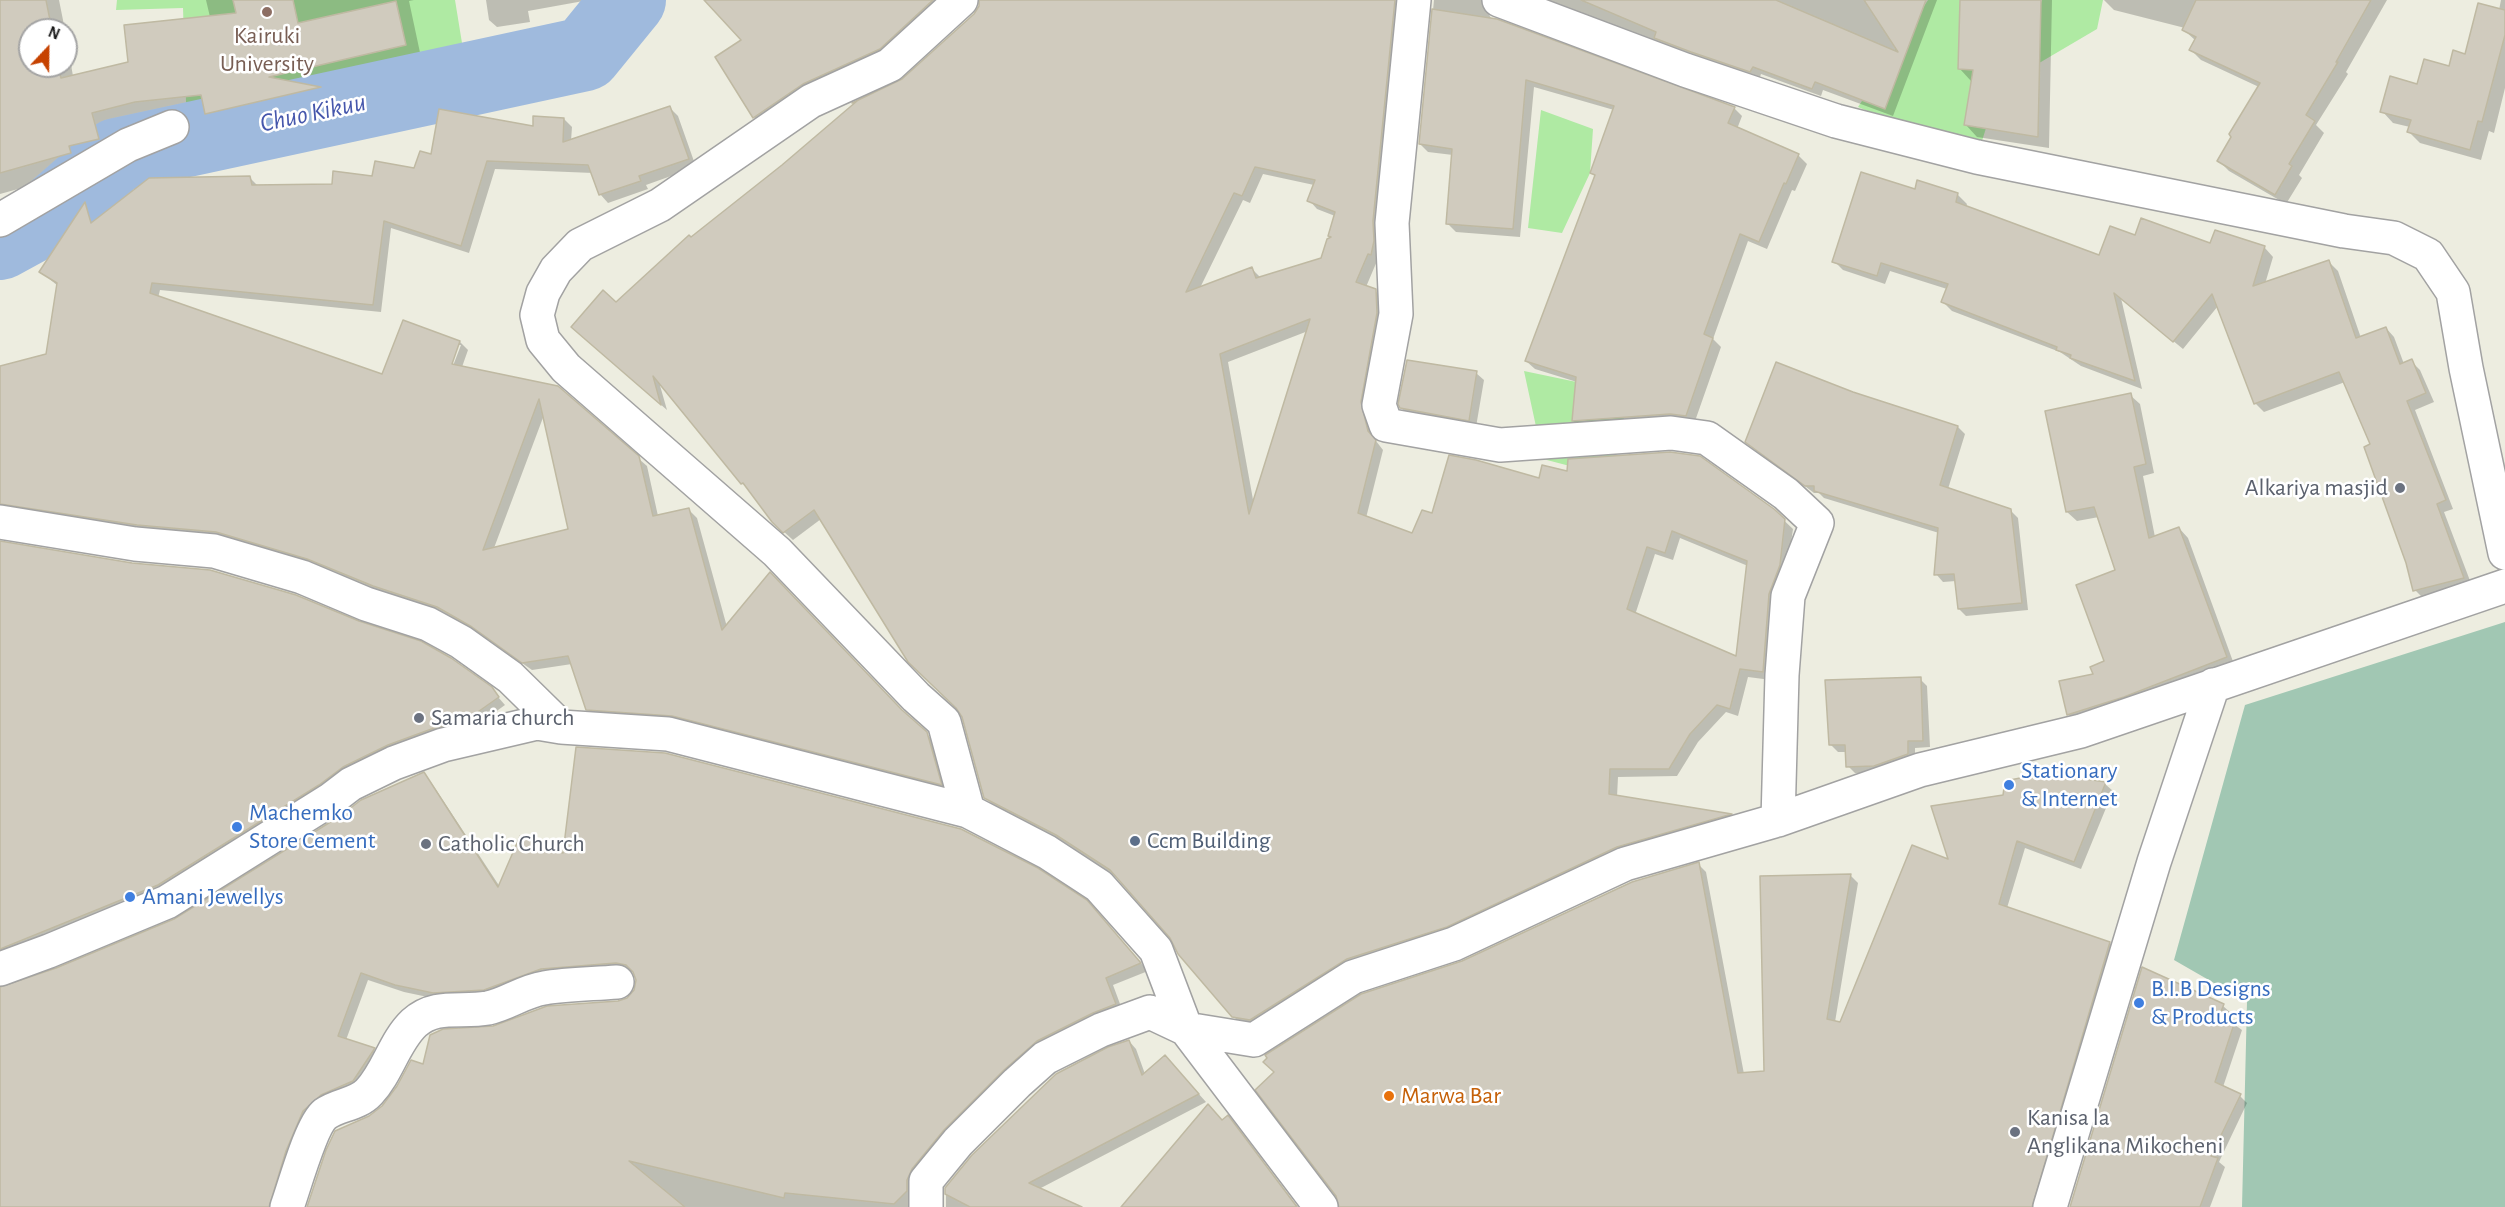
<!DOCTYPE html>
<style>
body{margin:0}
#map{position:relative;width:2505px;height:1207px;overflow:hidden;background:#edede0;font-family:"Alegreya Sans",sans-serif}
canvas{display:block}
.north{position:absolute;left:18px;top:18px;width:60px;height:60px;box-sizing:border-box;background:#fff;border:2px solid #a4a4a4;border-radius:50%;rotate:22deg;font-size:16px;font-weight:700;line-height:24px;text-align:center;color:#1b1b1b}
.north::after{content:'';display:block;margin:auto;width:21px;height:27px;background:#c64200;clip-path:polygon(50% 0,100% 100%,50% 72%,0 100%)}
</style>
<div id="map">
<canvas width="2505" height="1207"></canvas>
<div class="north">N</div>
</div>
<script>
const context = document.querySelector('canvas').getContext('2d');
context.lineJoin = 'round';
function paint(path, color) { context.fillStyle = color; context.fill(path, 'evenodd'); }
function strokePath(path, color, width, dash) { context.strokeStyle = color; context.lineWidth = width; context.lineCap = dash ? 'butt' : 'round'; context.setLineDash(dash || []); context.stroke(path); }
function drawText(font, color, halo, rows, align = 'center') {
  context.font = font + ' "Alegreya Sans",sans-serif'; context.lineWidth = 5; context.setLineDash([]); context.textBaseline = 'middle'; context.strokeStyle = halo; context.fillStyle = color; for (const [text, x, y, turn = 0] of rows) {
    context.save(); context.translate(x, y); context.rotate((+turn || 0) * Math.PI / 180); context.textAlign = isNaN(turn) ? turn : align; if (halo) context.strokeText(text, 0, 0); context.fillText(text, 0, 0); context.restore();
  }
}
paint(new Path2D(`
 M117,0H455L468,80L187,133L183,8L116,10Z
 M1928,0H2026L1977,157L1858,107Z
 M2042,0H2103L2097,29L2012,79Z
 M1541,110L1593,129L1590,173L1562,233L1528,228Z
 M1524,371L1629,393L1612,477L1543,459Z`), '#afeaa3');
paint(new Path2D(`
 M2505,622V1207H2242L2247,1002L2174,960L2245,705Z`), '#a1c7b3');
paint(new Path2D(`
 M0,0H59L65,30H30V66H66V36L73,76L130,63L210,17L206,0H414L409,1L422,62L318,86L336,104L223,130L206,113L152,119L108,130L115,156L87,170L0,194Z
 M486,0H589L528,11L530,22L497,27L489,20Z
 M706,0H950L888,57L762,126L754,117L717,57L743,40Z
 M981,0H1406L1379,262L1377,261L1366,287L1375,291L1384,299L1368,411L1376,441L1383,450L1366,518L1413,535L1433,515L1540,480L1773,510L1793,529L1771,680L1748,677L1738,716L1726,712L1698,742L1677,776L1618,777L1617,797L1731,815L1738,822L1259,1028L1242,1025L1233,1016L1171,937L1120,880L1067,844L994,806L985,797L963,716L821,519L793,540L782,530L659,382L667,410L581,335L691,239L903,80L975,15L980,7ZM1263,174L1314,185L1309,200L1317,209L1335,216L1332,238L1323,259L1260,277L1252,269L1200,288L1243,200L1250,203ZM1308,331L1254,505L1228,362ZM1680,538L1748,566L1737,658L1635,615L1655,554L1673,560Z
 M1434,0H1491L1488,13L1491,18L1734,108L1742,116L1737,129L1798,155L1807,164L1795,191L1792,190L1767,249L1748,241L1713,339L1721,347L1694,424L1581,429L1573,421L1577,382L1535,369L1526,361L1596,177L1592,173L1614,110L1534,87L1520,237L1456,232L1447,223L1453,155L1428,152L1420,144Z
 M1542,0H1937L1893,116L1823,90L1821,96L1761,74L1759,80Z
 M1961,0H2052L2049,148L1977,137L1966,125L1971,81L1960,69Z
 M2104,0H2387L2346,72L2348,74L2316,125L2324,133L2299,175L2302,178L2286,204L2229,171L2219,161L2259,87L2201,60L2191,50L2196,41L2184,30L2185,28L2114,10Z
 M2501,0H2505V88L2494,133L2489,131L2481,160L2420,143L2409,132L2410,127L2393,123L2382,111L2467,55L2499,10Z
 M670,108L678,116L696,167L646,185L648,189L608,203L600,194L593,173L495,169L469,253L391,228L381,312L160,290L158,298L383,376L460,342L468,350L462,367L557,387L647,466L658,516L688,509L697,518L727,627L904,713L935,742L949,792L595,717L587,709L572,664L532,670L482,635L444,614L0,513V367L47,356L58,286L41,272L85,205L93,212L95,221L250,178L258,186H333L415,170L432,156L564,119L572,127L571,141ZM457,345H461L451,371L449,370ZM544,415L570,530L494,548Z
 M1918,182L1958,195L1967,204L1966,207L2100,257L2136,237L2211,245L2216,232L2265,248L2273,257L2265,284L2329,262L2338,271L2361,338L2386,328L2394,337L2404,364L2411,361L2420,370L2434,402L2415,410L2453,509L2444,512L2472,586L2424,599L2415,590L2372,445L2345,382L2264,412L2255,403L2218,306L2183,349L2121,298L2142,389L2081,366L2060,352L1952,311L1943,302L1947,289L1890,271L1885,284L1843,270L1834,261L1916,191Z
 M1476,373L1484,380L1476,427L1409,415L1401,408Z
 M1853,393L1958,427L1965,434L1948,489L2010,510L2018,518L2028,610L1966,616L1959,609L1956,581L1943,582L1936,574L1939,533L1824,498L1819,493H1814L1747,442Z
 M2130,395L2140,404L2154,473L2143,476L2155,537L2179,528L2188,538L2235,667L2078,724L2068,714L2106,662L2117,571L2099,517L2077,521L2067,512Z
 M0,553L491,689L505,705L473,728L166,893L0,960Z
 M1920,679L1927,686L1930,747L1915,748V762L1882,773H1855L1848,766L1847,752H1838L1830,744Z
 M423,774L431,782L500,887L564,856L1094,910L1148,971L1113,985L1123,1012L1101,1020L914,1207H308L370,1117L424,1066L493,1028L628,999L635,990L637,981L635,973L625,970L493,997L442,1000L404,992L368,980L346,1040L374,1050L381,1057L277,1207H0V989L7,988L175,921Z
 M2105,784L2113,791L2081,869L2025,848L2007,908L2110,943L2117,951L2040,1207H1341L1462,962L1698,864L1706,872L1744,1074L1766,1072L1850,875L1858,883L1835,1022L1841,1024L1950,861Z
 M2223,1006L2231,1013L2228,1020L2242,1030L2223,1087L2240,1096L2247,1103L2219,1162L2225,1167L2210,1207H2071Z
 M1129,1041L1136,1049L1145,1074L1173,1065L1206,1102L1039,1189L1078,1207H946V1188Z
 M1223,1122L1235,1125L1298,1207H1123Z`), '#0003');
strokePath(new Path2D(`
 M0,243L44,219L117,155L585,54L629,0`), '#9fbadd', 74);
const building = new Path2D(`
 M0,0H46L52,30H30V66H58L61,78L128,62L124,25L236,13L233,0H293L298,23L396,1L406,45L269,77L321,87L205,114L201,95L135,102L92,113L99,139L69,146L71,153L0,173Z
 M704,0H933L880,49L803,84L753,118L715,57L741,40Z
 M979,0H1395L1373,221L1374,241L1371,255L1368,254L1356,282L1376,289L1377,313L1361,402L1368,431L1376,440L1358,513L1412,533L1422,510L1432,513L1449,455L1476,460L1539,478L1542,465L1567,471L1568,459L1670,452L1700,456L1774,509L1785,519L1780,565L1769,594L1763,672L1740,669L1730,709L1717,705L1690,734L1669,769H1610L1609,794L1732,814L1617,847L1447,927L1347,959L1250,1020L1232,1017L1178,954L1170,938L1110,870L1056,835L984,798L962,717L956,708L908,662L814,510L783,533L772,522L743,483L741,484L653,376L661,405L571,327L603,290L616,302L689,235L691,237L782,165L857,101L852,103L902,79L974,14L979,6ZM1255,167L1315,180L1307,201L1335,212L1328,236L1331,237L1327,239L1321,258L1256,278L1252,267L1186,292L1234,193L1242,196ZM1310,319L1249,514L1220,354ZM1672,531L1747,561L1736,656L1627,609L1647,547L1665,553Z
 M1581,0H1776L1898,52L1864,0H1926L1885,109L1815,82L1812,89L1753,67L1750,72L1691,52L1654,38L1656,32Z
 M1960,0H2041L2038,137L1964,125L1973,70L1958,69Z
 M2196,0H2371L2336,62H2338L2306,115L2315,121L2289,164L2292,166L2275,195L2217,161L2231,137L2229,134L2260,83L2189,50L2196,37L2182,30Z
 M2478,3L2505,10V35L2482,122L2478,121L2470,150L2407,132L2411,120L2380,112L2390,76L2417,84L2424,59L2449,66L2453,50L2465,54Z
 M1432,9L1497,19L1735,107L1728,123L1799,154L1786,184L1784,183L1759,242L1740,234L1704,334L1713,338L1686,416L1670,414L1572,421L1576,377L1525,361L1595,175L1590,173L1614,106L1526,80L1513,229L1446,224L1452,149L1419,144Z
 M670,106L689,159L639,176L641,181L599,195L588,165L487,161L461,246L384,221L373,305L152,283L150,293L382,374L403,320L460,341L452,364L558,386L639,456L653,516L689,508L722,630L770,572L902,710L927,732L942,785L672,716L586,710L568,656L522,663L472,627L437,607L373,586L307,559L216,532L137,525L0,504V366L46,354L57,283L39,272L85,202L91,223L149,178L250,176L252,185L332,184L333,171L372,176L375,161L414,168L420,151L431,154L439,109L533,126V116L564,118L563,142ZM539,399L568,529L483,550Z
 M1861,172L1915,189L1917,180L1958,193L1956,202L2099,255L2110,226L2135,235L2141,218L2210,243L2215,230L2265,246L2253,286L2329,260L2356,338L2386,327L2400,364L2412,359L2426,393L2407,401L2446,500L2437,504L2464,578L2413,591L2406,563L2364,447L2370,444L2339,372L2254,404L2212,294L2173,342L2114,293L2135,381L2070,358L2071,355L2056,350L2057,347L1941,302L1948,284L1881,263L1877,276L1832,262Z
 M1407,360L1477,371L1469,421L1400,408L1398,404Z
 M1776,362L1853,392L1958,426L1940,485L2011,509L2022,603L1958,609L1954,574L1934,575L1938,528L1814,491V486H1805L1745,442Z
 M2131,393L2146,464L2134,467L2149,538L2179,527L2227,657L2124,697L2067,715L2059,681L2093,674L2090,667L2104,661L2076,585L2115,570L2094,507L2066,512L2045,411Z
 M0,541L132,563L210,570L296,595L359,621L421,641L451,658L492,687L499,697L465,721L437,727L388,745L343,767L319,785L158,885L0,949Z
 M1921,677L1923,741H1908V754L1874,766L1846,767L1845,745H1829L1825,680Z
 M576,747L665,753L961,829L1038,868L1087,900L1141,963L1106,978L1116,1004L1093,1013L1037,1041L1004,1070L944,1130L912,1169L907,1180V1191L894,1204L785,1193L784,1198L629,1161L685,1207H307L326,1150L335,1131L369,1116L382,1106L397,1086L411,1060L423,1064L430,1035L443,1029L493,1026L547,1006L618,1001L627,998L634,990L636,980L633,972L626,965L616,963L541,969L484,990L433,993L395,985L361,973L338,1036L375,1048L353,1081L321,1095L303,1111L286,1151L269,1207H0V987L56,968L174,919L340,816L361,800L424,772L498,887L520,836L563,853Z
 M2045,773L2106,782L2074,862L2017,841L1999,904L2110,942L2032,1207H1339L1336,1196L1255,1090L1274,1072L1263,1062L1267,1058L1265,1055L1361,994L1462,961L1632,882L1699,862L1738,1073L1764,1071L1760,876L1851,874L1827,1019L1840,1022L1912,845L1948,859L1931,806L2003,795L2005,781Z
 M2142,967L2224,1004L2220,1014L2235,1021L2215,1082L2241,1094L2211,1156L2218,1158L2200,1207H2070Z
 M1129,1040L1142,1075L1165,1055L1199,1094L1029,1183L1082,1207H970L945,1194V1188L972,1155L1056,1074L1108,1047Z
 M1208,1104L1222,1120L1228,1115L1297,1207H1121Z`);
paint(building, '#d0cbbe');
strokePath(building, '#bfb9a2', 1.5);
const street = new Path2D(`
 M961,0L890,65L811,101L660,205L580,245L556,270L543,293L537,315L543,340L566,368L777,552L916,697L944,722L968,811
 M1414,0L1392,223L1396,314L1379,405L1386,425L1500,445L1671,433L1707,438L1786,494L1817,523L1788,596L1782,675L1778,820
 M1499,0L1685,70L1836,121L1977,157L2344,231L2394,238L2428,255L2453,292L2466,368L2505,553
 M0,220L128,145L172,127
 M0,522L135,544L214,551L302,577L366,604L428,624L461,642L510,677L561,727
 M0,969L49,951L167,902L330,800L351,784L394,763L443,745L537,723L561,727L668,734L968,811L1047,852L1099,886L1156,950L1186,1029L1321,1207
 M287,1207C294,1188 311,1125 325,1114C339,1104 357,1105 369,1092C388,1072 394,1042 414,1023C436,1003 461,1013 488,1008C507,1004 524,991 544,988C567,984 593,984 617,982
 M926,1207V1181L958,1142L1017,1083L1045,1058L1101,1030L1150,1012L1186,1029L1254,1040L1353,977L1454,944L1625,864L1778,820L1920,770L2081,731L2505,586
 M2050,1207L2154,862L2213,685`);
strokePath(street, '#a2a2a2', 36);
strokePath(street, '#fff', 33);
for (const [x, y, r, color] of [
 [267,12,6,"#8d6e63"],
 [2400,488,6,"#6b7280"],
 [419,718,6,"#6b7280"],
 [2009,785,6,"#3f7fe0"],
 [237,827,6,"#3f7fe0"],
 [1135,841,6,"#5c6f8a"],
 [426,844,6,"#6b7280"],
 [130,897,6,"#3f7fe0"],
 [2139,1003,6,"#3f7fe0"],
 [1389,1096,6,"#e8710a"],
 [2015,1132,6,"#6b7280"]
]) { const dot = new Path2D(); dot.arc(x, y, r, 0, 2 * Math.PI); context.fillStyle = color; context.fill(dot); strokePath(dot, '#fff', 2); }
drawText('24px', '#785e54', '#fff', [
 ["Kairuki",267,36],
 ["University",267,64]
]);
drawText('24px', '#5b616d', '#fff', [
 ["Alkariya masjid",2388,488,"right"],
 ["Samaria church",431,718],
 ["Catholic Church",438,844],
 ["Kanisa la",2027,1118],
 ["Anglikana Mikocheni",2027,1146]
], 'left');
drawText('24px', '#366cbe', '#fff', [
 ["Stationary",2021,771],
 ["& Internet",2021,799],
 ["Machemko",249,813],
 ["Store Cement",249,841],
 ["Amani Jewellys",142,897],
 ["B.I.B Designs",2151,989],
 ["& Products",2151,1017]
], 'left');
drawText('24px', '#4e5e75', '#fff', [
 ["Ccm Building",1147,841]
], 'left');
drawText('24px', '#c56008', '#fff', [
 ["Marwa Bar",1401,1096]
], 'left');
drawText('italic 26px', '#4657ac', '#fff', [
 ["Chuo Kikuu",313,113,-12]
]);
</script>
